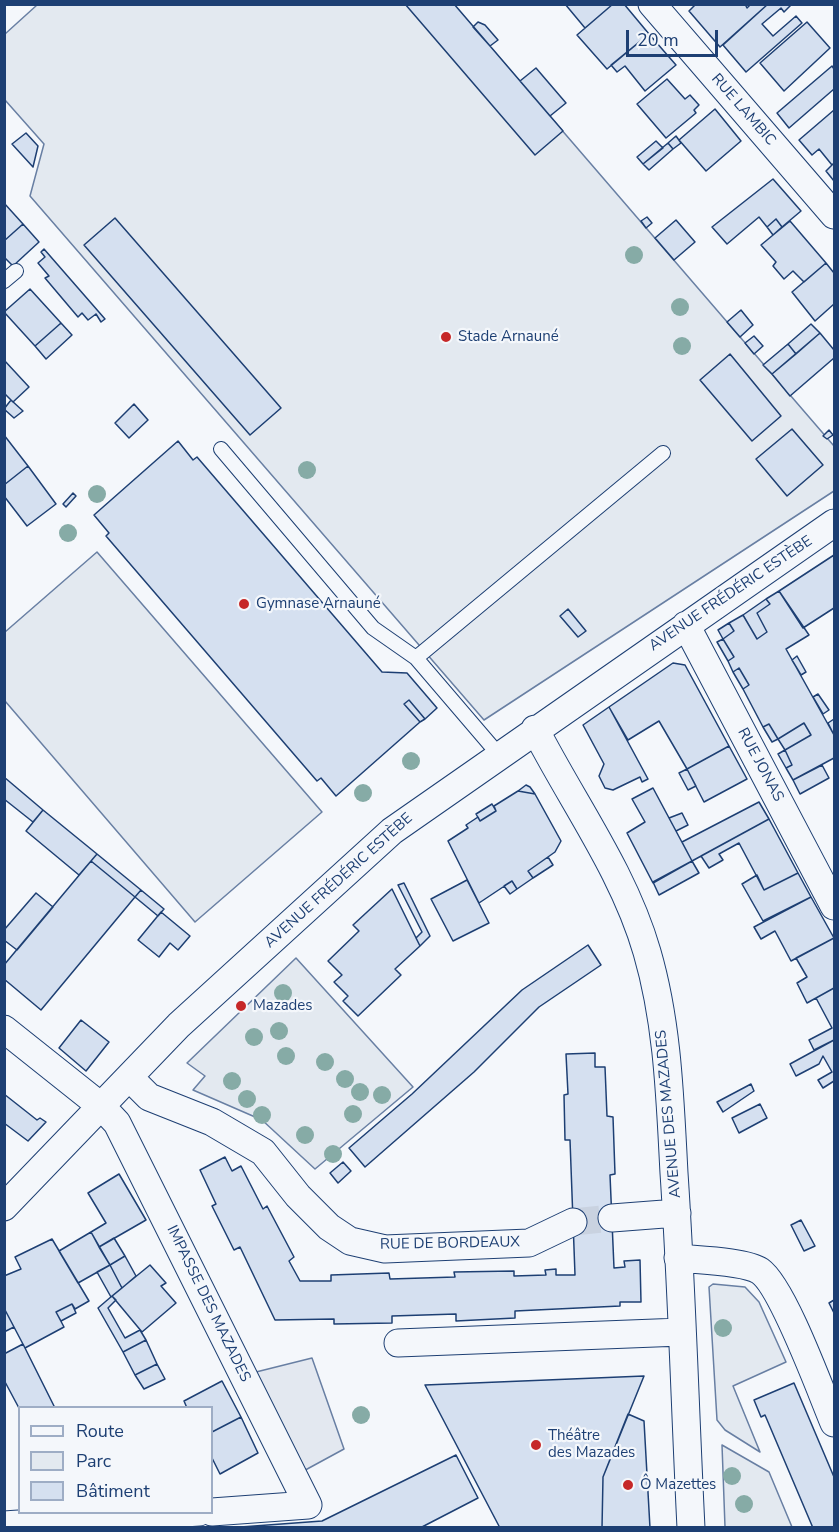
<!DOCTYPE html>
<meta charset="utf-8">
<style>
body{margin:0}
#map{position:relative;width:839px;height:1532px;overflow:hidden;background:#f4f7fb;font-family:"Nunito Sans",sans-serif}
canvas{display:block}
.frame{position:absolute;inset:0;border:6px solid #1d3f73;pointer-events:none}
.legend{position:absolute;left:18px;top:1406px;width:195px;height:108px;box-sizing:border-box;background:#f4f7fb;border:2px solid #9eadc5;margin:0;padding:8px 10px;list-style:none;font-size:18px;color:#1d3f73}
.legend li{display:flex;align-items:center;gap:12px;height:30px}
.legend b{width:30px;border:2px solid #9eadc5}
.scale{position:absolute;left:626px;top:30px;width:92px;height:27px;box-sizing:border-box;border:3px solid #1d3f73;border-top:0;padding-left:8px;font-size:18px;line-height:21px;white-space:nowrap;color:#1d3f73;-webkit-text-stroke:4px #f4f7fb;paint-order:stroke}
</style>
<div id="map">
<canvas width="839" height="1532"></canvas>
<div class="frame"></div>
<ul class="legend">
<li><b style="height:8px;background:#f4f7fb"></b>Route</li>
<li><b style="height:16px;background:#e3e9f0"></b>Parc</li>
<li><b style="height:16px;background:#d5e0f0"></b>Bâtiment</li>
</ul>
<div class="scale">20 m</div>
</div>
<script>
const context = document.querySelector('canvas').getContext('2d');
context.lineJoin = 'round';
function paint(path, color) { context.fillStyle = color; context.fill(path, 'evenodd'); }
function strokePath(path, color, width, dash) { context.strokeStyle = color; context.lineWidth = width; context.lineCap = dash ? 'butt' : 'round'; context.setLineDash(dash || []); context.stroke(path); }
function drawText(font, color, halo, rows, align = 'center') {
  context.font = font + ' "Nunito Sans",sans-serif'; context.lineWidth = 4.5; context.setLineDash([]); context.textBaseline = 'middle'; context.strokeStyle = halo; context.fillStyle = color; for (const [text, x, y, turn = 0] of rows) {
    context.save(); context.translate(x, y); context.rotate((+turn || 0) * Math.PI / 180); context.textAlign = isNaN(turn) ? turn : align; if (halo) context.strokeText(text, 0, 0); context.fillText(text, 0, 0); context.restore();
  }
}
const green = new Path2D(`
 M37,5H454L834,446V491L484,720L30,196L44,144L5,100V34Z
 M97,552L322,812L195,922L5,701V632Z
 M296,958L413,1087L315,1169L262,1120L193,1090L205,1076L187,1063Z
 M713,1284L745,1287L759,1302L786,1362L733,1386L760,1452L725,1430L717,1420L709,1287Z
 M722,1445L769,1472L792,1527H725Z`);
paint(green, '#e3e9f0');
strokePath(green, '#687fa3', 1.5);
const parking = new Path2D(`
 M312,1358L344,1449L298,1474L252,1373Z`);
paint(parking, '#e3e8f0');
strokePath(parking, '#687fa3', 1.5);
const building = new Path2D(`
 M405,4H454L563,131L535,155Z
 M565,4H613L585,28Z
 M613,4H624L649,34L607,69L577,35Z
 M696,4H745L747,8L751,4H768L720,47L689,11Z
 M768,4H792L784,12L781,8L762,24L773,36L796,16L802,23L746,72L723,45Z
 M478,22L485,25L498,40L490,46L473,27Z
 M807,22L830,48L784,91L760,63Z
 M649,34L676,65L645,91L625,66L617,72L611,65Z
 M832,66L834,69V89L789,128L777,113Z
 M536,68L566,103L550,116L520,81Z
 M667,79L685,99L690,95L699,105L694,110L696,113L666,138L637,104Z
 M715,109L741,141L706,171L679,140Z
 M834,110V163L832,165L819,149L812,155L799,140Z
 M26,133L38,146L33,167L12,144Z
 M676,136L681,143L673,149L668,143Z
 M656,141L663,148L643,164L637,157Z
 M668,143L673,149L649,170L643,164Z
 M834,163V181L826,171Z
 M773,179L801,211L782,227L776,219L767,227L759,217L727,244L712,227Z
 M4,203L23,224L4,241Z
 M647,217L652,223L646,228L641,221Z
 M115,218L281,408L250,435L84,245Z
 M776,219L782,227L773,235L767,227Z
 M676,220L695,242L674,260L655,238Z
 M790,221L826,263L804,282L793,271L784,279L773,266L776,262L761,245Z
 M23,224L39,242L13,266L4,257V241Z
 M44,249L105,319L101,322L96,314L88,320L82,313L78,317L45,278L49,276L38,263L45,257L41,252Z
 M826,263L834,273V304L815,321L792,292Z
 M30,289L61,323L35,346L4,312Z
 M741,310L753,325L740,337L727,322Z
 M61,323L72,335L46,359L35,346Z
 M811,324L820,333L796,354L788,344Z
 M820,333L834,350V358L790,396L772,374Z
 M754,336L763,346L754,354L745,343Z
 M788,344L796,354L772,374L763,365Z
 M730,354L781,416L752,441L700,380Z
 M4,360L29,387L13,402L4,393Z
 M11,400L23,411L14,418L4,409Z
 M134,404L148,420L129,438L115,423Z
 M792,429L823,465L787,496L756,459Z
 M829,430L833,435L827,439L823,436Z
 M4,435L28,466L4,485Z
 M178,441L193,460L197,457L382,672L407,673L437,708L425,719L409,700L404,704L420,722L336,796L321,778L317,781L106,536L109,533L94,515Z
 M28,466L56,504L27,526L4,496V485Z
 M73,493L76,496L66,507L63,504Z
 M834,555V608L803,628L779,591Z
 M779,591L809,635L786,649L834,735V758L793,780L786,768L792,765L785,750L811,735L804,723L778,739L769,724L763,727L743,689L749,685L739,668L733,672L728,661L734,657L723,639L734,631L729,623L743,615L757,639L767,632L757,613L770,604L766,599Z
 M766,599L770,604L757,613L767,632L757,639L743,615Z
 M568,609L586,631L578,637L560,616Z
 M729,623L734,631L723,639L718,630Z
 M723,639L734,657L728,661L717,642Z
 M797,656L806,672L801,675L792,660Z
 M673,663L685,665L729,746L687,769L659,721L628,740L609,707Z
 M739,668L749,685L743,689L733,672Z
 M818,694L829,710L823,714L813,697Z
 M409,700L425,719L420,722L404,704Z
 M609,707L648,779L642,782L640,777L613,790L605,788L599,776L604,764L583,725Z
 M834,719V735L828,723Z
 M804,723L811,735L785,750L778,739Z
 M769,724L778,739L772,742L763,727Z
 M729,746L747,779L704,802L687,769Z
 M785,750L792,765L786,768L778,754Z
 M822,765L829,778L800,794L793,780Z
 M687,769L696,786L688,790L679,773Z
 M4,777L43,810L33,822L4,799Z
 M526,785L530,787L535,794L518,791Z
 M653,788L692,861L653,883L627,833L645,822L632,799Z
 M518,791L535,794L561,841L555,852L528,871L533,878L517,889L512,881L479,903L448,841L468,828L466,825L478,817L480,821L496,811L494,806Z
 M759,802L769,819L692,861L682,842Z
 M492,804L496,811L480,821L476,814Z
 M43,810L97,854L79,875L26,831Z
 M682,813L688,825L676,831L669,818Z
 M769,819L798,873L764,890L739,843L719,854L723,860L709,868L701,856Z
 M97,854L141,890L135,897L91,861Z
 M548,857L553,865L533,878L528,871Z
 M91,861L135,897L41,1010L4,979V965Z
 M692,861L699,873L659,895L653,882Z
 M798,873L811,897L763,921L742,884L757,875L764,890Z
 M467,880L489,923L453,941L431,899Z
 M512,881L517,889L510,894L504,886Z
 M404,883L430,936L420,946L416,938L422,932L398,885Z
 M392,889L420,946L395,969L401,975L358,1016L343,1001L348,996L334,982L342,975L328,961L359,931L353,925Z
 M141,890L164,909L158,916L135,897Z
 M36,893L53,907L17,950L4,940V930Z
 M811,897L834,938L791,961L775,931L761,939L754,927Z
 M161,912L190,936L178,950L170,943L159,957L138,940Z
 M834,938V988L807,1003L797,983L807,977L796,958Z
 M588,945L601,965L539,1007L474,1072L365,1167L349,1148L412,1094L522,990Z
 M834,988V1040L814,1050L809,1040L832,1028L816,998Z
 M81,1020L109,1042L86,1071L59,1048Z
 M834,1040V1081L823,1088L818,1080L832,1072L823,1056L819,1064L796,1076L790,1064Z
 M595,1053V1067H605L607,1116L613,1117L615,1174L610,1175L614,1268L625,1267L624,1261L640,1260L641,1302H620V1306L515,1311V1318L456,1321V1314L392,1316V1323L334,1324V1319L275,1320L240,1247L234,1250L212,1206L216,1204L200,1170L225,1157L232,1171L241,1166L263,1209L267,1206L294,1257L289,1261L300,1281H331V1275L389,1273L390,1279L455,1277L454,1272L514,1271V1276L546,1275L545,1270L556,1269V1275H575L570,1140H565L564,1095L568,1094L566,1054Z
 M751,1084L754,1091L723,1112L717,1102Z
 M4,1094L37,1120L40,1118L46,1122L28,1141L4,1123Z
 M760,1104L767,1118L739,1133L732,1118Z
 M343,1162L351,1171L338,1183L330,1173Z
 M119,1174L146,1220L99,1247L91,1232L106,1223L88,1193Z
 M801,1220L815,1246L804,1251L791,1225Z
 M91,1232L110,1265L78,1283L59,1251Z
 M114,1238L125,1256L110,1265L99,1247Z
 M52,1239L89,1301L75,1309L72,1304L56,1312L64,1327L25,1348L4,1308V1276L21,1269L15,1257Z
 M125,1256L136,1276L122,1288L110,1265Z
 M110,1265L122,1288L111,1297L97,1272Z
 M150,1265L166,1283L161,1286L176,1303L142,1332L112,1296Z
 M112,1296L116,1300L108,1308L125,1338L140,1330L146,1340L123,1352L98,1308Z
 M834,1300V1313L829,1303Z
 M72,1304L76,1313L61,1321L56,1312Z
 M4,1308L14,1327L4,1332Z
 M146,1340L157,1364L135,1375L123,1352Z
 M23,1344L55,1408H20V1410L4,1380V1354Z
 M157,1364L165,1379L144,1389L135,1375Z
 M644,1376L603,1477L602,1528H500L425,1385Z
 M222,1381L241,1417L212,1432V1408H187L184,1401Z
 M794,1383L834,1477V1528H813L765,1415L761,1417L754,1400Z
 M628,1414L644,1421L650,1528H602L603,1477Z
 M241,1417L258,1453L220,1474L212,1458V1432Z
 M456,1455L478,1498L420,1528H227L322,1521Z`);
paint(building, '#d5e0f0');
strokePath(building, '#1d3f73', 1.5);
strokePath(new Path2D(`
 M573,1222L612,1218`), '#c9d2e0', 27, [27, 14]);
const lane = new Path2D(`
 M4,281L16,271
 M221,449L373,628L416,658L499,755
 M416,658L663,453`);
const street = new Path2D(`
 M652,4L834,215
 M686,625L834,906
 M535,729C573,803 624,872 647,952C668,1024 670,1099 674,1173C682,1291 685,1409 691,1528
 M4,1029L102,1107L117,1123L308,1505L212,1512
 M130,1078L149,1097L212,1122L263,1152L298,1196L329,1227L350,1241L385,1249L529,1243L573,1222
 M4,1207L179,1025L392,831L834,523
 M612,1218L677,1213
 M678,1258C697,1260 745,1261 760,1271C783,1287 821,1392 834,1423
 M398,1343L681,1332
 M4,1525L199,1512`);
strokePath(lane, '#1d3f73', 16);
strokePath(street, '#1d3f73', 29);
strokePath(lane, '#f4f7fb', 14);
strokePath(street, '#f4f7fb', 27);
context.fillStyle = '#86aba6';
for (const [x, y] of [
 [634,255],
 [680,307],
 [682,346],
 [307,470],
 [97,494],
 [68,533],
 [411,761],
 [363,793],
 [283,993],
 [279,1031],
 [254,1037],
 [286,1056],
 [325,1062],
 [345,1079],
 [232,1081],
 [360,1092],
 [382,1095],
 [247,1099],
 [353,1114],
 [262,1115],
 [305,1135],
 [333,1154],
 [723,1328],
 [361,1415],
 [732,1476],
 [744,1504]
]) { context.beginPath(); context.arc(x, y, 9, 0, 2 * Math.PI); context.fill(); }
for (const [x, y, r, color] of [
 [446,337,6,"#c62828"],
 [244,604,6,"#c62828"],
 [241,1006,6,"#c62828"],
 [536,1445,6,"#c62828"],
 [628,1485,6,"#c62828"]
]) { const dot = new Path2D(); dot.arc(x, y, r, 0, 2 * Math.PI); context.fillStyle = color; context.fill(dot); strokePath(dot, '#f4f7fb', 2); }
drawText('15px', '#1d3f73', '#f4f7fb', [
 ["RUE LAMBIC",743,110,49],
 ["AVENUE FRÉDÉRIC ESTÈBE",731,594,-34],
 ["RUE JONAS",760,765,62],
 ["AVENUE FRÉDÉRIC ESTÈBE",339,881,-42],
 ["AVENUE DES MAZADES",669,1114,-95],
 ["RUE DE BORDEAUX",450,1244,-1],
 ["IMPASSE DES MAZADES",208,1304,64]
]);
drawText('15px', '#1d3f73', '#f4f7fb', [
 ["Stade Arnauné",458,337],
 ["Gymnase Arnauné",256,604],
 ["Mazades",253,1006],
 ["Théâtre",548,1436],
 ["des Mazades",548,1453],
 ["Ô Mazettes",640,1485]
], 'left');
</script>
